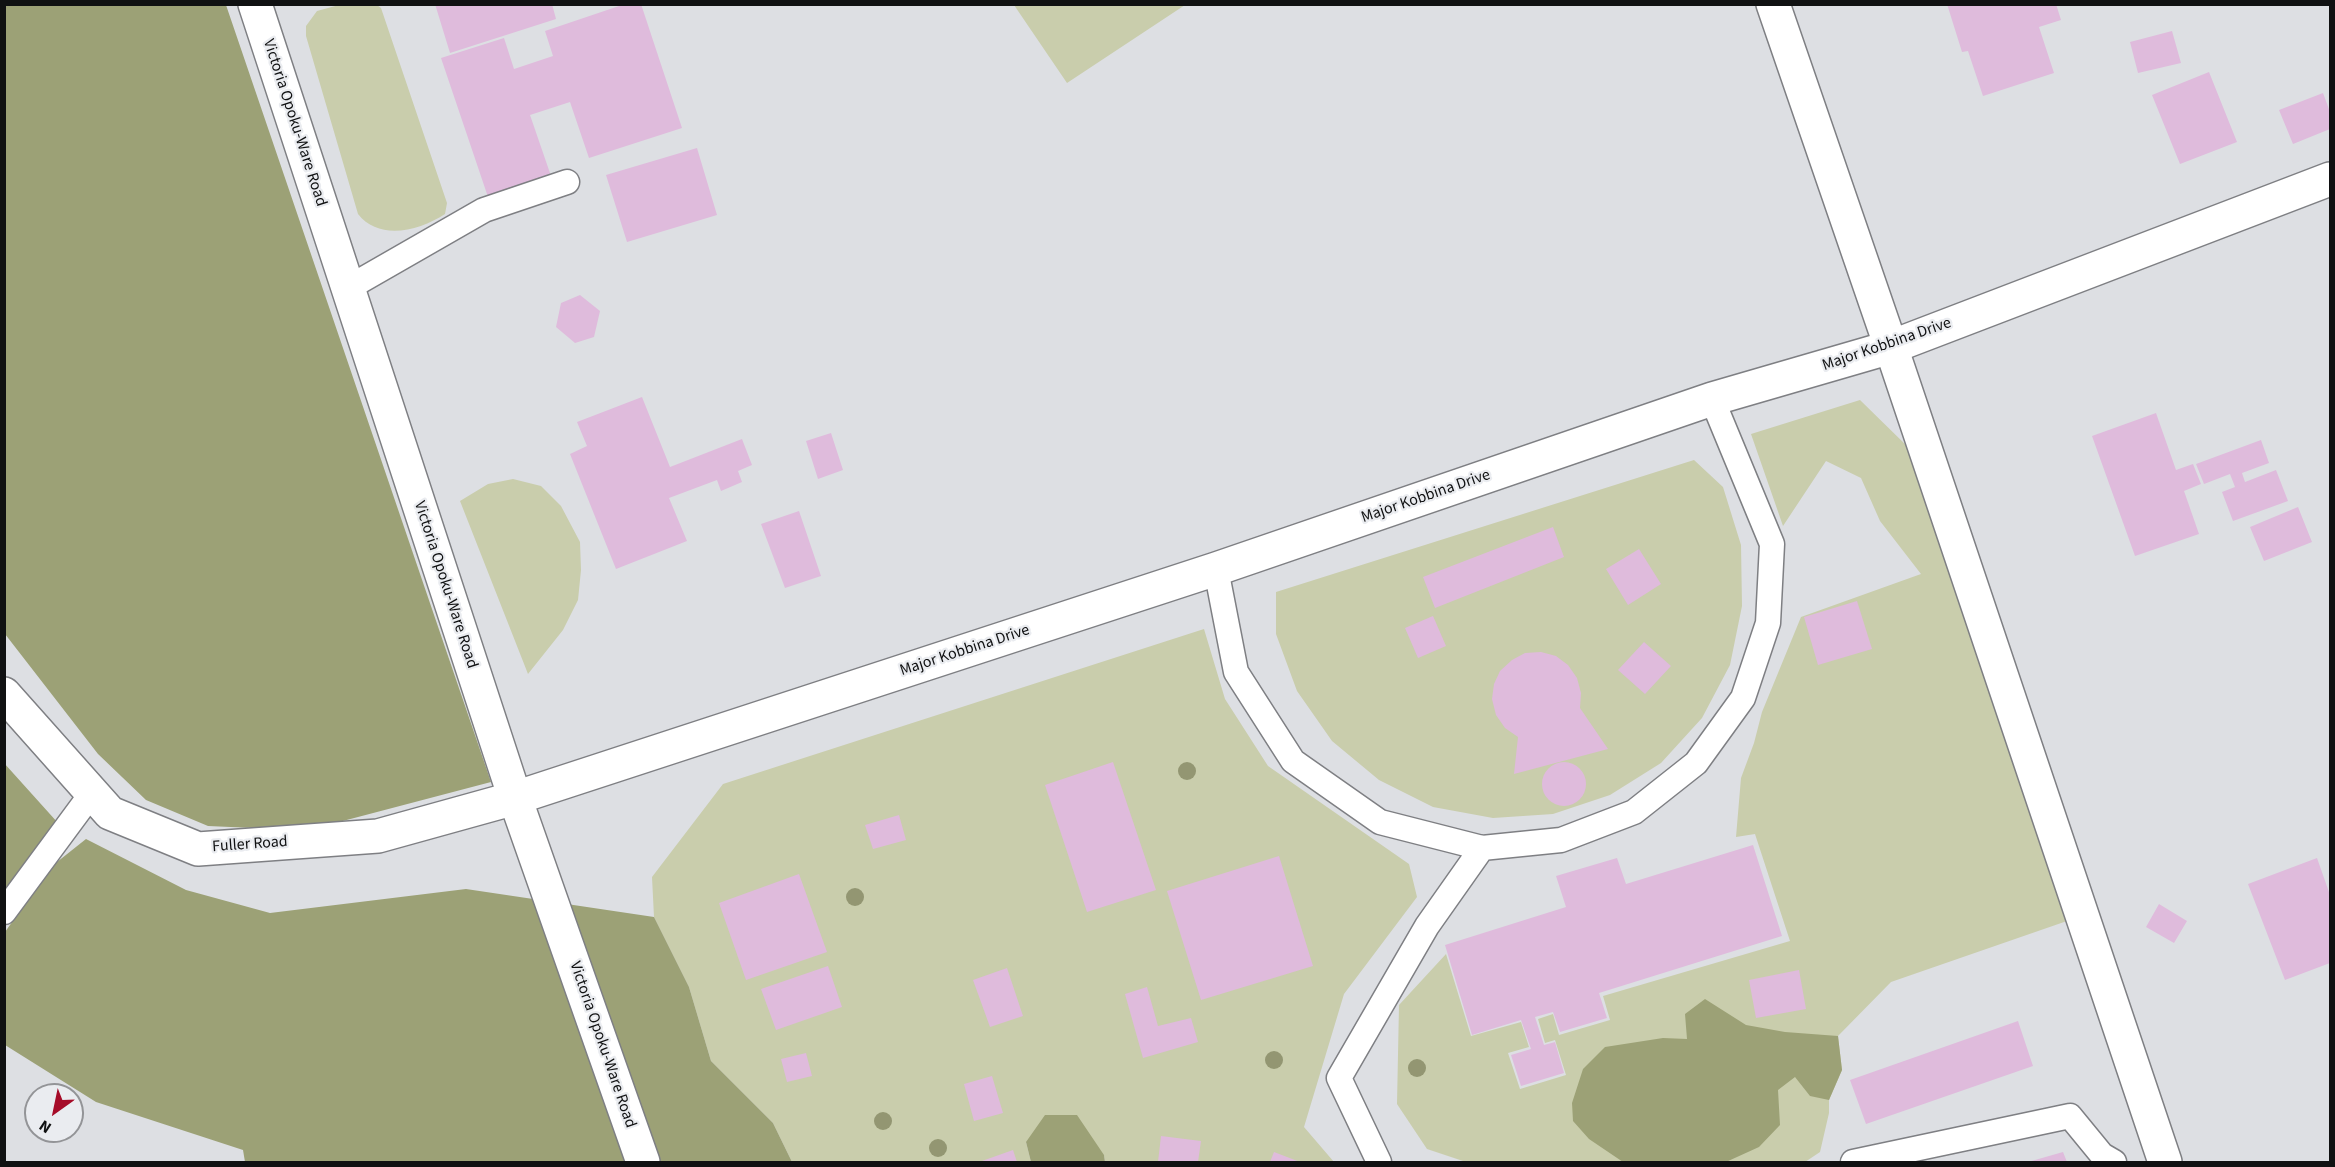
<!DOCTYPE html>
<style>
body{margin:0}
#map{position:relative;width:2335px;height:1167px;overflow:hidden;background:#dddfe3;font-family:"Source Sans 3",sans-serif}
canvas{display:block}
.frame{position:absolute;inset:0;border:6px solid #101112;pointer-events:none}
.north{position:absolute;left:24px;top:1083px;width:60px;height:60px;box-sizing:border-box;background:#eaecf0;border:2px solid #939497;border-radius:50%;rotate:213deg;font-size:16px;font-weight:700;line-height:24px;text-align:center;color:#101112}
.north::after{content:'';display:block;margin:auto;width:21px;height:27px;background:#a60c29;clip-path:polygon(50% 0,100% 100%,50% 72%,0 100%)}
</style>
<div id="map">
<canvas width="2335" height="1167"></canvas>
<div class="frame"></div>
<div class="north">N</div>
</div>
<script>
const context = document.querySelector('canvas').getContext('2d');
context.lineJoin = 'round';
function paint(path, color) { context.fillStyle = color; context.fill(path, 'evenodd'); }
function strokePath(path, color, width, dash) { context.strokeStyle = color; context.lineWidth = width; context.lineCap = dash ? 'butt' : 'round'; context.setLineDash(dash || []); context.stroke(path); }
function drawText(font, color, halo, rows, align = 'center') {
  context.font = font + ' "Source Sans 3",sans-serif'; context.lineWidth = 4.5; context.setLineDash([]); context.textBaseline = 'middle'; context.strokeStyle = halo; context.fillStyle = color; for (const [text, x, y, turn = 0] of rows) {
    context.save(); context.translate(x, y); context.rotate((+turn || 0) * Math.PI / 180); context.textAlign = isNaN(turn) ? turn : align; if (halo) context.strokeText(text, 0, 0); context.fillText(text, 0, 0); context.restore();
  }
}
paint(new Path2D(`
 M339,5H377L381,8L447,203L445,214C419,231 379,241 358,214L306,36V26L317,11Z
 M1014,5H1185L1067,83Z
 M1860,400L1908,447L2067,921L1891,982L1838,1036L1842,1070L1829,1100V1113L1820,1152L1805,1162H1466L1427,1149L1397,1104L1399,1005L1446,954L1471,1036L1521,1022L1529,1047L1508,1053L1520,1089L1566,1075L1555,1040L1545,1043L1538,1019L1553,1014L1559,1035L1610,1020L1603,996L1790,941L1755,834L1736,837L1741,778L1754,743L1762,712L1801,617L1921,574L1880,521L1861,478L1826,461L1783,526L1751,434Z
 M1694,460L1723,487L1741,545L1742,606L1730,665L1702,718L1661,763L1610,795L1553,814L1493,818L1433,807L1379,780L1332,741L1297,691L1276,634V592Z
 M513,479L541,486L561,506L580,542L581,570L578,600L563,630L528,674L460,501L488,484Z
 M1204,629L1225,699L1268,766L1409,864L1417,897L1344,994L1304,1127L1334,1162H1105L1104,1155L1026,1142L1031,1162H792L773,1123L711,1061L689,987L654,917L652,877L723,784Z`), '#c9cdac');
paint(new Path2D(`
 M5,5H226L491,782L320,827L276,829L208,826L146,800L98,754L5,634Z
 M4,763L58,823L12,884L5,890Z
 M86,839L186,890L270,913L466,889L654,917L689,987L711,1061L773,1123L792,1162H245L243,1150L96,1102L5,1045V932L52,866Z
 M1705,999L1746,1025L1785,1032L1838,1036L1842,1070L1829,1100L1810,1096L1795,1077L1778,1090L1780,1125L1759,1147L1726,1162H1623L1589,1139L1573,1121L1572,1103L1583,1069L1605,1047L1663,1038L1687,1039L1685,1014Z
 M1045,1115H1077L1104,1155L1105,1162H1031L1026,1142Z`), '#9ca176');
paint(new Path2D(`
 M435,4H552L556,19L450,53Z
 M625,4H641L682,128L589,158L570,102L530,115L551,176L488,197L441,58L504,38L514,69L553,56L545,31Z
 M1947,4H2056L2061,20L2039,27L2054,73L1983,96L1968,51L1962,52Z
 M2172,31L2181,63L2138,73L2130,42Z
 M2209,72L2237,142L2180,164L2152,95Z
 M2323,93L2330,112V129L2293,144L2279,110Z
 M697,148L717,215L627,242L606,175Z
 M580,295L600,311L594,337L575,343L556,327L561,303Z
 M642,397L670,467L742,439L752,465L738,471L742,482L721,491L717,480L669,498L687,541L616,569L570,454L587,446L577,422Z
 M2156,413L2176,470L2193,464L2201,484L2184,491L2199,534L2135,556L2092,436Z
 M831,433L843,470L818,479L806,441Z
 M2261,440L2269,463L2242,473L2245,482L2276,470L2288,501L2233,521L2222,492L2235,487L2230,474L2204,484L2196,464Z
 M2298,507L2312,542L2264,561L2250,527Z
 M799,511L821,576L785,588L761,524Z
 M1553,527L1564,557L1435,608L1423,577Z
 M1639,549L1661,584L1628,605L1606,569Z
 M1857,601L1872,649L1818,665L1804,617Z
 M1433,616L1446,646L1418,658L1405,628Z
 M1644,642L1671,666L1645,694L1618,670Z
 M1541,652L1556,656L1568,665L1577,678L1581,693L1580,708L1608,749L1514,774L1518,737L1505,728L1496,715L1492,699L1494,684L1500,671L1512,660L1525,653Z
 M1542 784a22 22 0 1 1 44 0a22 22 0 1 1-44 0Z
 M1113,762L1156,890L1087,912L1045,785Z
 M899,815L906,840L873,849L865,825Z
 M1753,845L1782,936L1599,993L1607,1018L1560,1032L1553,1012L1535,1017L1544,1045L1555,1042L1564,1073L1521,1086L1511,1055L1531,1049L1521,1020L1472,1035L1445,945L1566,907L1556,876L1617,858L1626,884Z
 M1279,856L1313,966L1201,1000L1167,891Z
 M2317,858L2330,895V963L2285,980L2248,884Z
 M799,874L827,952L746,980L719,903Z
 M2159,904L2187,921L2174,943L2146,927Z
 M828,966L842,1007L776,1030L761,989Z
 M1007,968L1023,1016L990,1027L973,980Z
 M1799,970L1806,1009L1756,1018L1749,980Z
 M1147,987L1158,1026L1191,1018L1198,1042L1143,1058L1125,994Z
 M2018,1021L2033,1066L1866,1124L1850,1080Z
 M806,1053L812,1076L787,1082L781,1059Z
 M992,1076L1003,1113L974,1121L964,1084Z
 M1161,1136L1201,1141L1198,1162H1158Z
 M1013,1150L1017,1162H983L982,1161Z
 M1274,1152L1300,1162H1270Z
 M2063,1152L2067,1162H2028Z`), '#dfbbdc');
const service = new Path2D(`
 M348,288L484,210L567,182
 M1216,569L1236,672L1293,761L1380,822L1482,848L1561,840L1634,812L1696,763L1743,698L1768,623L1772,544L1712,399
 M4,912L92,793
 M1379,1162L1339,1078L1427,926L1482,848
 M1853,1162L2070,1116L2102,1155L2114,1162`);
const minor = new Path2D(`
 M1773,4L1891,347L2165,1162`);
const tertiary = new Path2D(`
 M4,694L110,813L198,849L378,836L515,798L1216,569L1712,399L1891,347L2330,179`);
const secondary = new Path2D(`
 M255,4L515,798L643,1162`);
strokePath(service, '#7e7f83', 27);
strokePath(minor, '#7e7f83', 36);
strokePath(tertiary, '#7e7f83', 36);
strokePath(secondary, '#7e7f83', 36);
strokePath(service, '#fff', 24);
strokePath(minor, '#fff', 33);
strokePath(tertiary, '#fff', 33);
strokePath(secondary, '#fff', 33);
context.fillStyle = '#939672';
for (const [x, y] of [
 [1187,771],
 [855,897],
 [1274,1060],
 [1417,1068],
 [883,1121],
 [938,1148]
]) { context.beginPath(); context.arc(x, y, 9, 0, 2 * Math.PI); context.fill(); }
drawText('16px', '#101112', '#eaecf0', [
 ["Victoria Opoku-Ware Road",294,123,72],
 ["Major Kobbina Drive",1887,345,-19],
 ["Major Kobbina Drive",1426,497,-19],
 ["Victoria Opoku-Ware Road",445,585,72],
 ["Major Kobbina Drive",965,651,-18],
 ["Fuller Road",250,845,-4],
 ["Victoria Opoku-Ware Road",602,1045,71]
]);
</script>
